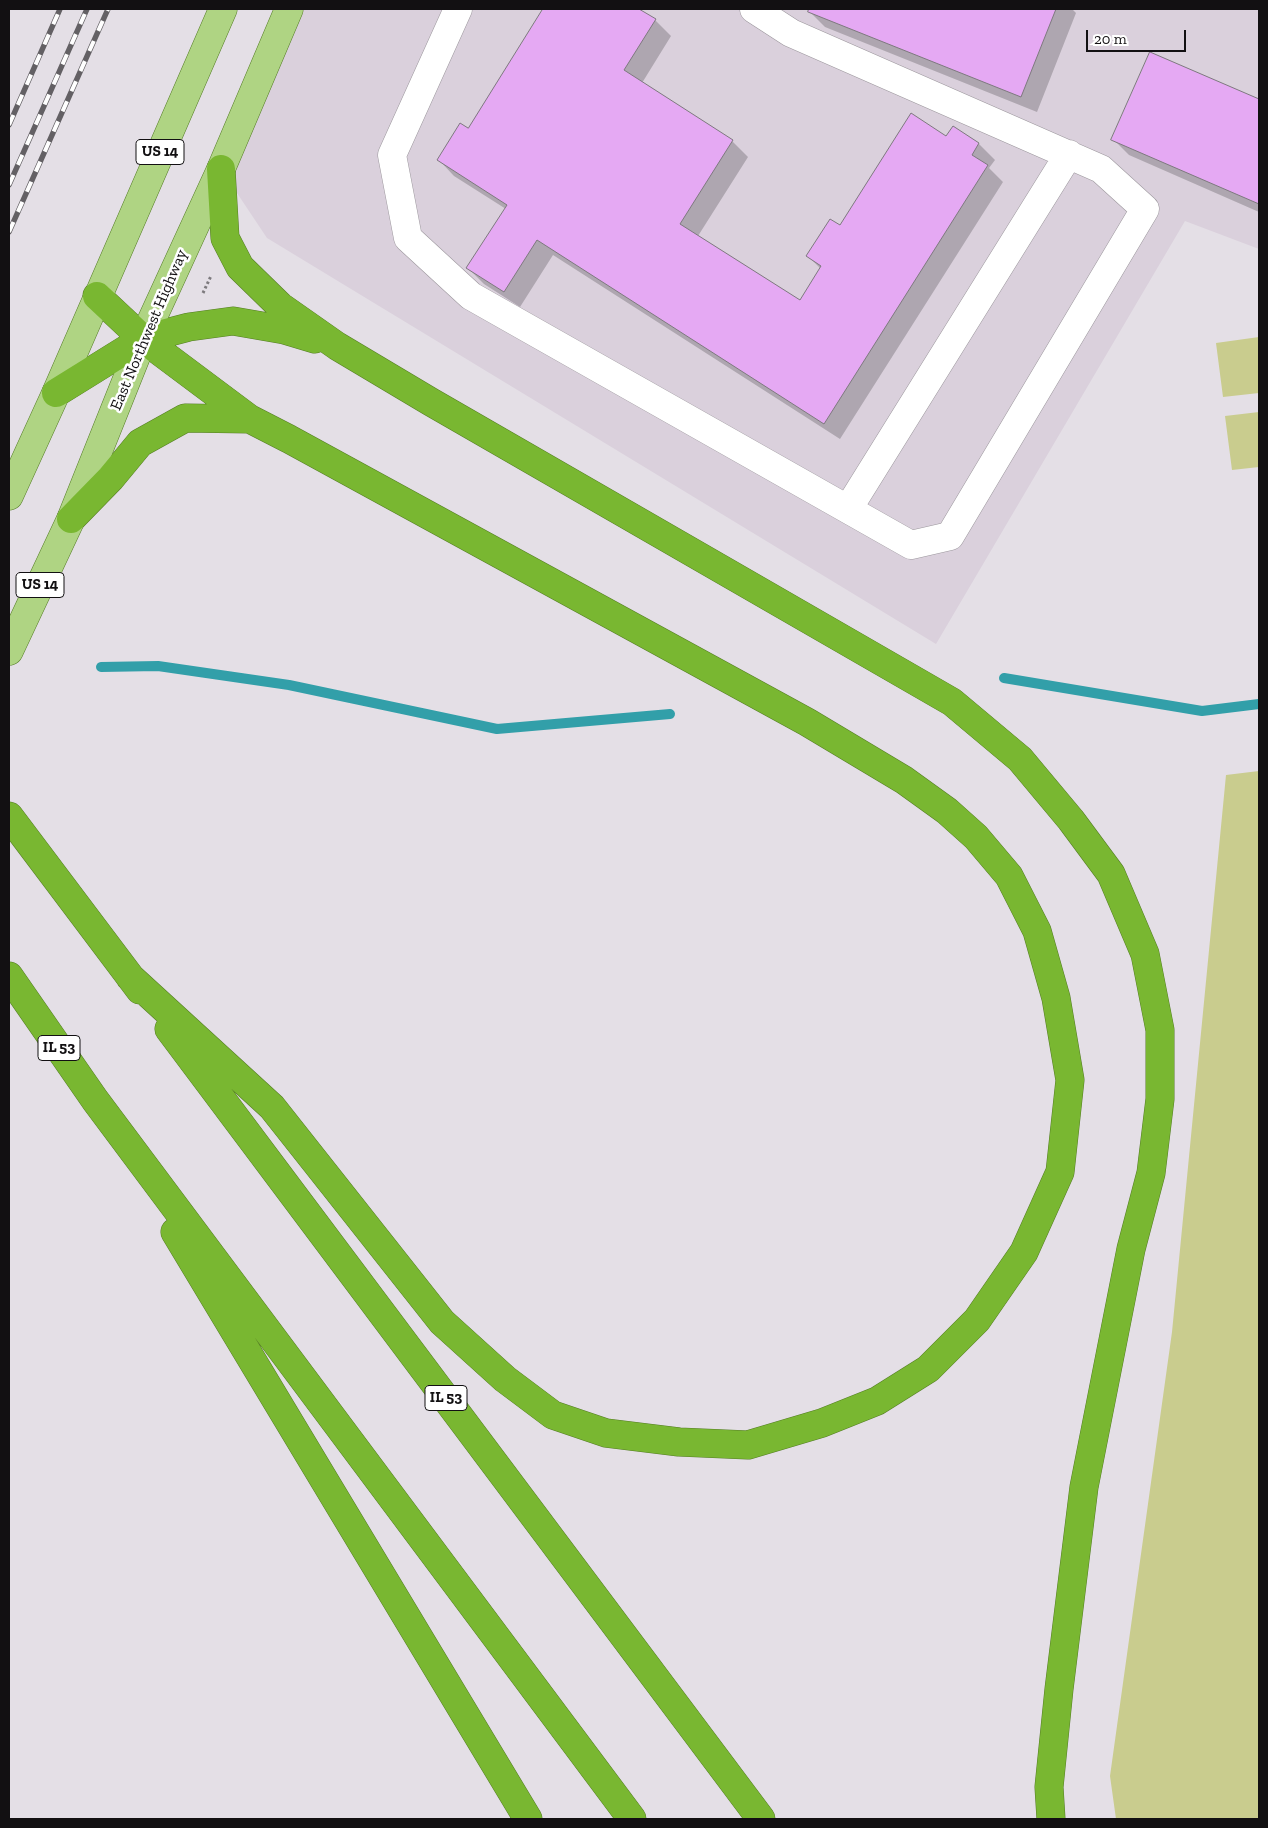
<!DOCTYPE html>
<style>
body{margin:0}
#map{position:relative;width:1268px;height:1828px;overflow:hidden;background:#e4dfe6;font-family:"Zilla Slab",serif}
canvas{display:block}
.frame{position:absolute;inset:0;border:10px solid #121012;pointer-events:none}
.scale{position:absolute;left:1086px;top:30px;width:100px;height:22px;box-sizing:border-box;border:2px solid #121012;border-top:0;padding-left:6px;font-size:15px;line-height:18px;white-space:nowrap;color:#121012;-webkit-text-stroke:4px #fff;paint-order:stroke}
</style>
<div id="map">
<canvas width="1268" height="1828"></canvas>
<div class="frame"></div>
<div class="scale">20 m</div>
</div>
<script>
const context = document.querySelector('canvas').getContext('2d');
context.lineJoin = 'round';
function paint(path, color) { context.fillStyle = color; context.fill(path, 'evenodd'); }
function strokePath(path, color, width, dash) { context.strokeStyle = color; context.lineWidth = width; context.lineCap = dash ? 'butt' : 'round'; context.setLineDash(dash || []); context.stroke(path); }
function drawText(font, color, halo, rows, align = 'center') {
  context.font = font + ' "Zilla Slab",serif'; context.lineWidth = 5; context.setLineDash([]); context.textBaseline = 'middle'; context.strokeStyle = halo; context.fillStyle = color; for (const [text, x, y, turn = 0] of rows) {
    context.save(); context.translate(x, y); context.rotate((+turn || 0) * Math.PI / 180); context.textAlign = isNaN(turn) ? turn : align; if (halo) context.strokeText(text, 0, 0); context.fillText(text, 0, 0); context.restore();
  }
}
paint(new Path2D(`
 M289,9H1259V249L1185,221L936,644L267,238L221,169Z`), '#dad0dc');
paint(new Path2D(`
 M1259,337V393L1223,397L1216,343Z
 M1259,412V467L1232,470L1225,416Z
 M1259,771V1819H1116L1110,1776L1172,1332L1226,775Z`), '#c9cc8e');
paint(new Path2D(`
 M545,9H637L655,20L671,36L642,83L732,141L748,157L698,236L800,302L821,269L808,256L947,138L953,127L979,144L995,160L989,168L1003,182L840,439L553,255L520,307L484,284L468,268L506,209L454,176L439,160L468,129Z
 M810,9H1072L1076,13L1037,112L825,27L809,11Z
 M1151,53L1259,101V212L1129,155L1113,139Z`), '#0003');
strokePath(new Path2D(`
 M101,667L158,666L289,685L497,729L670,714
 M1004,678L1202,711L1259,704`), '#329fa9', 10);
const building = new Path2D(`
 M543,9H639L656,19L624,70L733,140L680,224L800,300L821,266L806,256L830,219L840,225L911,113L946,136L953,126L979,143L972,155L988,165L824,424L537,240L504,292L466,268L507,205L437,160L460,123L468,128Z
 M809,9H1056L1021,97L808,12Z
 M1150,52L1259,99V204L1111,140Z`);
paint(building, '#e5a9f3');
strokePath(building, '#7e797f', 1);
const minor = new Path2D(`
 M458,9L392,155L408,238L471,296L911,545L950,536L1145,209L1101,169L791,33L754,9
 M848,509L1069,154`);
const major = new Path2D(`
 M9,496L56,393L223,9
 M9,651L71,519L143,339L221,169L289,9`);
const highway = new Path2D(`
 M221,169L225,238L240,267L280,306L337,346L431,402L952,702L1020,759L1071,820L1111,874L1145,954L1160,1030V1099L1151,1173L1131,1249L1084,1487L1059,1689L1049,1787L1051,1819
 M97,296L143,339L250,419L289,439L807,722L904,780L947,811L976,837L1009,876L1037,931L1056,998L1070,1080L1060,1172L1024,1252L977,1320L928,1369L877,1401L822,1423L748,1445L679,1442L606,1433L553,1415L505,1379L442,1322L272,1107L130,977
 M56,393L143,339L189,327L233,321L285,330L315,339
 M71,519L111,478L140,443L185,418L250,419
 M9,816L140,990
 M9,976L95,1100L632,1819
 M169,1029L761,1819
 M175,1232L528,1819`);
strokePath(minor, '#9c979d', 29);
strokePath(major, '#557d26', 29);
strokePath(highway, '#557d26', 29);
strokePath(new Path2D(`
 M203,293L211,276`), '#7d7a7e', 3, [2.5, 2.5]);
strokePath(minor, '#fff', 28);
strokePath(major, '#afd483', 28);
strokePath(highway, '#79b731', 28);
const rail = new Path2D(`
 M9,125L60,9
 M9,185L87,9
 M9,232L108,9`);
strokePath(rail, '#636064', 5.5);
strokePath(rail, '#fff', 4, [11]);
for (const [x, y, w] of [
 [160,152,48],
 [40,585,48],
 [59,1048,42],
 [446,1398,42]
]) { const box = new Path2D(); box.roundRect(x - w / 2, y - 12.5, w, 25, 4); context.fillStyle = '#fff'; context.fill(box); strokePath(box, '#121012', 1); }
drawText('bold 15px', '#121012', null, [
 ["US 14",160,152],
 ["US 14",40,585],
 ["IL 53",59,1048],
 ["IL 53",446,1398]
]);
drawText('16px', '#121012', '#fff', [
 ["East Northwest Highway",149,330,-67]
]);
</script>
